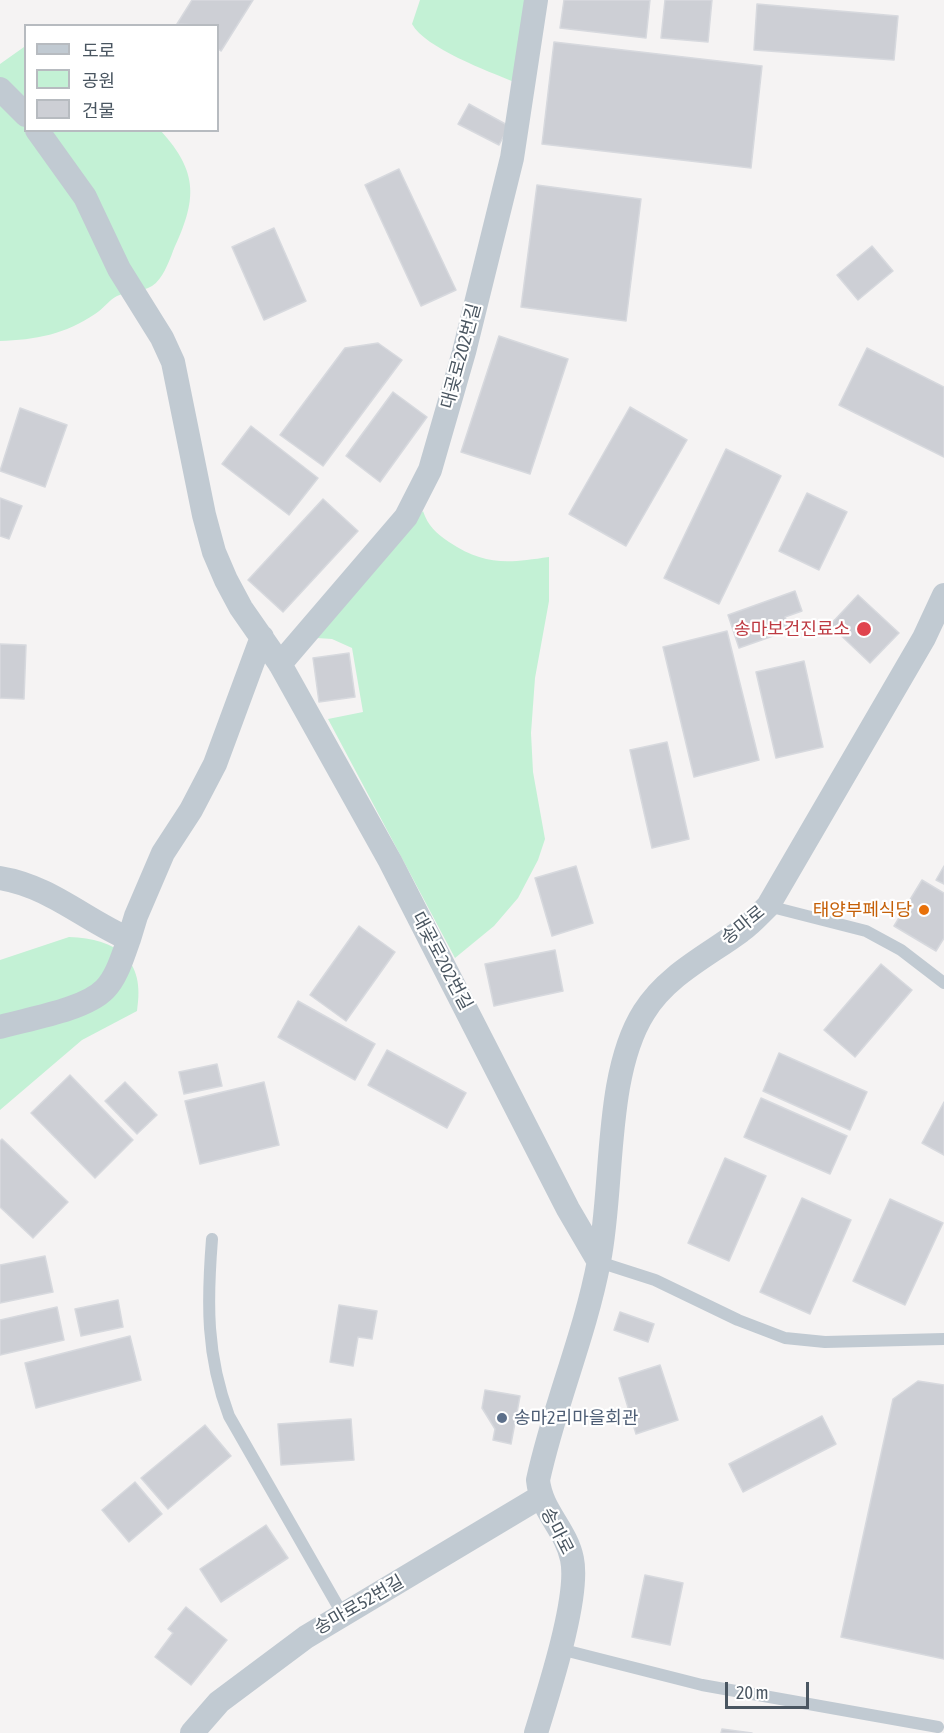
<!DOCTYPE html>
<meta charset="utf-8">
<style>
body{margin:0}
#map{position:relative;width:944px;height:1733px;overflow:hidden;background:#f5f3f3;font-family:"Asap Condensed","Noto Sans KR",sans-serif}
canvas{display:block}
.legend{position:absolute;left:24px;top:24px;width:195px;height:108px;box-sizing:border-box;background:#fff;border:2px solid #b7bbc0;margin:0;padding:8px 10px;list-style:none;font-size:18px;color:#4a5661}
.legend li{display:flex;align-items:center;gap:12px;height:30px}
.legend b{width:30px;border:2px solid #b7bbc0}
.scale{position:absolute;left:725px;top:1682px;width:84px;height:27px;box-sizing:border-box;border:3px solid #4a5661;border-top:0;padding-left:8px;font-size:18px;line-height:21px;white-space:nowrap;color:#4a5661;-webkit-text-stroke:4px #fff;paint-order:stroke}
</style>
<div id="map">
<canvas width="944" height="1733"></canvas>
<ul class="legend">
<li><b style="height:8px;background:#c1cad2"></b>도로</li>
<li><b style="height:16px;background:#c3f1d5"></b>공원</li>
<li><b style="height:16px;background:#cdcfd5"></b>건물</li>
</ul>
<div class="scale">20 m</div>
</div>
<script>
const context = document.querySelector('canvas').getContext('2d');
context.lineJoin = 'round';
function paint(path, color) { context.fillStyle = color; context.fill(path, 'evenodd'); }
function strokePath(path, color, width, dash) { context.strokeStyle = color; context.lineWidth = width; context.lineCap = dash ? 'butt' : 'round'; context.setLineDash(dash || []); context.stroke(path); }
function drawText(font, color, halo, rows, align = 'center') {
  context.font = font + ' "Asap Condensed","Noto Sans KR",sans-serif'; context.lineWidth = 4.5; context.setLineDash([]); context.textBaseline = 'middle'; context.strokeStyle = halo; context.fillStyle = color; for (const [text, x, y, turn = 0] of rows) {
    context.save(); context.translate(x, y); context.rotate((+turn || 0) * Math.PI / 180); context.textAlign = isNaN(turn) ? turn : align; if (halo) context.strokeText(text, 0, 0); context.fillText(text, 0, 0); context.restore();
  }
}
paint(new Path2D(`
 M420,0H527L514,82C488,71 425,48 412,24Z
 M24,47L26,130L161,131C199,173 197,200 173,251C169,262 162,280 152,286C142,292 127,291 117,296C109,300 103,309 95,314C66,334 35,340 0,341V64Z
 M423,511C428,526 436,533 449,542C485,566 508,563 549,557V601L535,678L531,733L533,772L545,839L538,860L518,898L494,926L455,958L328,719L363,712L352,648L332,639L317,638Z
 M69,937C117,939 146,959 137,1011L82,1040L0,1110V960Z`), '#c3f1d5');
const building = new Path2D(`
 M192,0H253L221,51L218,49V26L177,24Z
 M564,0H650L646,38L560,28Z
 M665,0H712L708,42L661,38Z
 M757,4L898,16L894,60L754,50Z
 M554,42L762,66L751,168L542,144Z
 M469,104L509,126L499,145L458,124Z
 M399,169L456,290L421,306L365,185Z
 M537,185L641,199L626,321L521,307Z
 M274,228L306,301L264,320L232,247Z
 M872,246L893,271L858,300L837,275Z
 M499,336L568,359L530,474L461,452Z
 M378,343L402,360L323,466L280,435L345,348Z
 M867,348L944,387V457L839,405Z
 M393,392L427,417L380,482L346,456Z
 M630,407L687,440L626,546L569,514Z
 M20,408L67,425L45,487L0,471Z
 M251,426L318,478L289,515L222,464Z
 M726,449L781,476L719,604L664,578Z
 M807,493L847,512L819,570L779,551Z
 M0,498L22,506L9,539L0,536Z
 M323,499L358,531L283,612L248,580Z
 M795,591L802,611L785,617L790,630L739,648L728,615Z
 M858,595L899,633L870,663L830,625Z
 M727,631L759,760L694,777L663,647Z
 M0,644L26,645L24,699L0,698Z
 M349,653L355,697L319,702L313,658Z
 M804,661L823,747L776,758L756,672Z
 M667,742L689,839L652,848L630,750Z
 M576,866L593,923L552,936L535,878Z
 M944,866V884L936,880Z
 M922,880L944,893V938L936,951L894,926Z
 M359,926L395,952L346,1021L310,995Z
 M555,950L563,991L494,1006L485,964Z
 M881,964L912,990L855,1057L824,1030Z
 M298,1001L375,1044L355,1080L278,1037Z
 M387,1050L466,1093L447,1128L368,1085Z
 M779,1053L867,1092L850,1130L763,1091Z
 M217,1064L222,1086L184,1094L179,1072Z
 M70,1075L133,1140L95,1178L31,1113Z
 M125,1082L157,1115L137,1134L105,1101Z
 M264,1082L279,1145L200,1164L185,1101Z
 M761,1098L847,1136L830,1174L744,1137Z
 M944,1102V1155L922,1143Z
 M2,1139L68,1202L33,1238L0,1207V1141Z
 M725,1158L766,1176L729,1261L688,1243Z
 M802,1198L851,1220L810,1314L760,1292Z
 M890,1199L943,1223L905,1305L853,1281Z
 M45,1256L53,1292L0,1303V1265Z
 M118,1300L123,1327L81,1336L75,1309Z
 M339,1305L377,1311L372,1339L358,1337L353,1366L330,1362Z
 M57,1307L64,1340L0,1355V1320Z
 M620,1312L654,1324L648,1342L614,1330Z
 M130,1336L141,1380L36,1408L25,1363Z
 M660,1365L678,1420L636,1434L619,1378Z
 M918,1381L944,1385V1659L841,1637L893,1399Z
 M485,1390L520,1396L511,1444L493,1440L495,1429L482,1408Z
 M822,1416L836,1444L743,1492L729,1464Z
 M351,1419L354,1460L281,1465L278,1424Z
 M205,1425L231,1456L168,1509L141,1478Z
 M135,1482L162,1514L129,1542L102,1510Z
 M266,1525L288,1558L221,1602L200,1569Z
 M645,1575L683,1583L670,1645L632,1637Z
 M186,1607L227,1640L191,1685L155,1657L173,1633L168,1629Z
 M722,1729L752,1733H721Z`);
paint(building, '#cdcfd5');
strokePath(building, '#d7d9de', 1.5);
strokePath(new Path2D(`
 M768,906L866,931L901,950L944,983
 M212,1239C207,1302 206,1355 229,1416L343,1615
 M599,1262L655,1280L738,1320L785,1338L825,1342L944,1339
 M560,1649L702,1685L938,1727`), '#c1cad2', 12);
strokePath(new Path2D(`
 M0,89L26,115
 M37,130L85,197L119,269L162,338L173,362L204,515L214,552L226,580L241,608L280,664L390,861L568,1209L599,1262
 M280,664L406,517L430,470L464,352L512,158L536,0
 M0,878C50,886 85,920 129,939L136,916L163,853L191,810L215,764L262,637
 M0,1027C28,1019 85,1010 105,989C117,977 123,955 129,939
 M192,1733L219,1702L306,1637L540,1497
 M536,1733C548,1693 580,1597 572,1559C566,1529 541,1511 538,1480C554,1406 585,1335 599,1261C614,1186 604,1075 644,1012C667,975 707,956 741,931C751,924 759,915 768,906L924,638L944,595`), '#c1cad2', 24);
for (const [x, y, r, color] of [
 [864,629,8,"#e0444e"],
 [924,910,6,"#e8710a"],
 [502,1418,6,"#5c6f8a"]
]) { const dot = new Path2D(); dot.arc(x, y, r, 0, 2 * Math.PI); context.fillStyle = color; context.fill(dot); strokePath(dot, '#fff', 2); }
drawText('18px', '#4a5661', '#fff', [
 ["대곶로202번길",461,356,-75],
 ["송마로",743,925,-39],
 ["대곶로202번길",442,961,62],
 ["송마로",557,1531,63],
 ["송마로52번길",359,1605,-30]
]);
drawText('18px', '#be3a42', '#fff', [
 ["송마보건진료소",850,629]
], 'right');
drawText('18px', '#c56008', '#fff', [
 ["태양부페식당",912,910]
], 'right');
drawText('18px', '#4e5e75', '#fff', [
 ["송마2리마을회관",514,1418]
], 'left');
</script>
